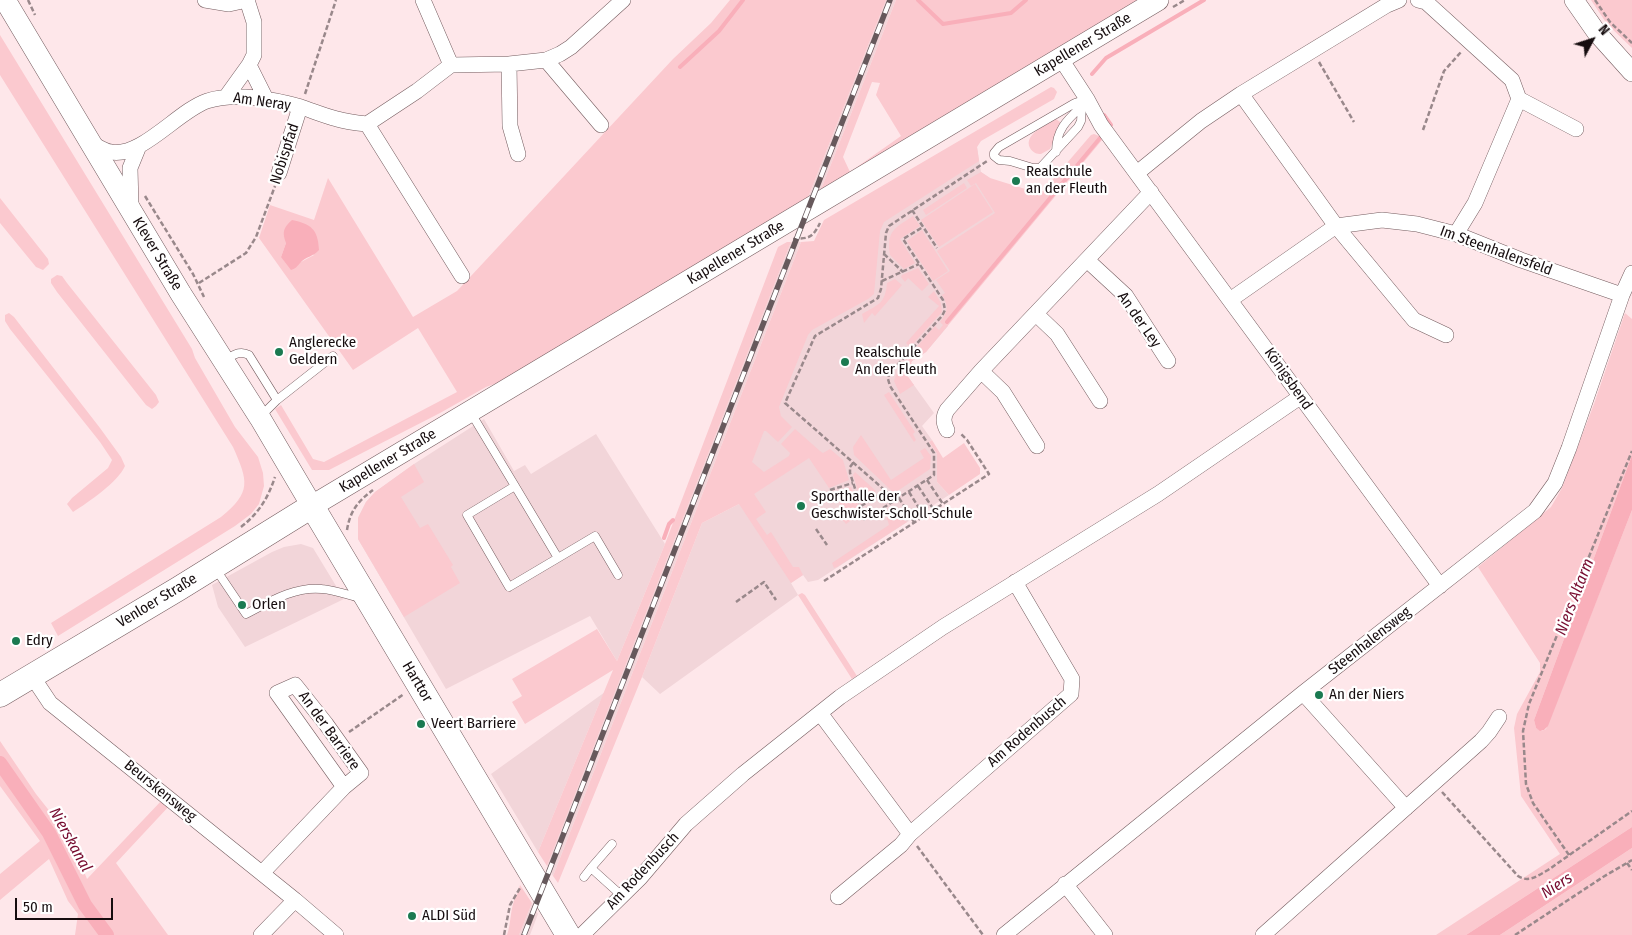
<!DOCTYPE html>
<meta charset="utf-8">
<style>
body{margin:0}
#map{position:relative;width:1632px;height:935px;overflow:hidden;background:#fee7ea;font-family:"Fira Sans Condensed",sans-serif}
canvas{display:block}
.north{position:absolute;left:1567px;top:15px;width:50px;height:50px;-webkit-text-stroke:4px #fff;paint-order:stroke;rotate:50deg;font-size:14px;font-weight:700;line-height:20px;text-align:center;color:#160d0f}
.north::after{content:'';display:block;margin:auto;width:18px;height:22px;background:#160d0f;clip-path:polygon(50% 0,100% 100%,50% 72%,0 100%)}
.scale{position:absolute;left:15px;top:898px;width:98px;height:22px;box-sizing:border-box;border:2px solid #160d0f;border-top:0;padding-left:6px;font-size:15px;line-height:18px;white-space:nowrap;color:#160d0f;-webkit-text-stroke:4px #fff;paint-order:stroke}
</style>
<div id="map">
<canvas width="1632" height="935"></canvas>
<div class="north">N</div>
<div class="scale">50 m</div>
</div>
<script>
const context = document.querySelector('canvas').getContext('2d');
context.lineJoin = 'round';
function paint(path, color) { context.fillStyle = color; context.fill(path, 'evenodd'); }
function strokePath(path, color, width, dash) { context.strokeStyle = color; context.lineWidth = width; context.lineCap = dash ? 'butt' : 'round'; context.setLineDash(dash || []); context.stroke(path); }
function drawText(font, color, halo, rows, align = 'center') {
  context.font = font + ' "Fira Sans Condensed",sans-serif'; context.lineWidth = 4.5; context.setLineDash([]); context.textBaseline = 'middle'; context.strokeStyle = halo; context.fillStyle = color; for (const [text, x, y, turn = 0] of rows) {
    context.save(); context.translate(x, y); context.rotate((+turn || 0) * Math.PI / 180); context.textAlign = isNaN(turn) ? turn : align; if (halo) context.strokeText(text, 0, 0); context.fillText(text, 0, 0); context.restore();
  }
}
paint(new Path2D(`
 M886,0H896L818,197L805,205Z
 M979,143L977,147L981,172L990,178L1009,214L966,295L944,322L948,326L926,352L912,361L911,363L913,366L906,374L934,413L922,426L932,440L929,442L937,454V482L949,495L818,580L808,582L803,575L791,583L798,595L660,694L642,677L702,523L739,504L735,467L833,231Z
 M791,242H801L553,876L547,866Z
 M484,419L514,471L525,465L531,474L596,434L665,544L617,661L590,616L446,689L358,539V518L366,502L375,492L414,464Z
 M301,544L313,548L344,599L245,647L218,607L212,585L272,552L284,547Z
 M605,692L599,704L538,852L491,774Z
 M532,903L538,914L530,935H519Z`), '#f2d5d9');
paint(new Path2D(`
 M730,0H886L805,205L514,377L486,387L440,413L329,470H312L275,409L281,405L313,459L324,462L457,392L418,328L353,370L259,238L270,205L314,220L328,178L413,317L457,291L673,59L711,23ZM286,243L314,255L301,262L281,257Z
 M896,0H1145L818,197ZM872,82L880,83L876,95L901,136L850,172L843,157Z
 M1591,0H1632V48L1607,24Z
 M0,35L192,349L195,358L235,427L258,457L263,473L264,486L259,504L251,514L235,526L58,636L51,623L221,517C252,492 248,481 233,447L0,75Z
 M1051,87L1054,88L1057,92L1054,99L981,141L977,147L979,161L884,222L880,231L874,294L868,299L812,330L808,335L779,407L781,416L792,427L778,442L766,431H764L752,462L764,472L789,456L790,453L781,444L795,429L820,451L823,453L830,449L843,460L849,480L829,488L809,458L754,494L766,512L756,519L767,535L771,532L793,567H799L803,575L791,583L739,504L702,523L642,677L558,883L553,876L801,242L814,241L824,220Z
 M1056,119L1060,122V126L1050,149L1041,154C1037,154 1033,153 1030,148C1023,134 1047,125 1056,119Z
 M1094,134L1099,136L1102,140L926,352L912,361L911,363L913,366L906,374L914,385L900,394L894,381L896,375L902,368L900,366L935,326L939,330L943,325L940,322C948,312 949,306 942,295L945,293L936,280L950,271L937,251L995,213L976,183L971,186L967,180L981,172L990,178L1038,193L1043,191L1091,135Z
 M964,183L967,188L926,215L923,210Z
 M975,184L993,212L939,247L921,220Z
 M0,198L48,259L49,264L43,270L36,267L0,223Z
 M913,216L920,226L900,239L915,263L904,269L890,255C886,231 895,228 913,216Z
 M922,230L948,271L933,281L907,241Z
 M787,242H791L547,866L538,852L613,670L525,724L512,702L522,696L512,679L597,629L617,661L665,544L778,247Z
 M918,268L929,284L922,291L908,278L905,282L901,277L902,275Z
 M57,275L62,276L67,283L156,395L159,402L156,406L152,409L146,405L57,292L51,283V279Z
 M895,279L902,285L875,316L872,313L864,323L862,314C879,304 885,304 887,283Z
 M934,291L941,303L942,312L910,347L906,343L939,306L928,297Z
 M9,313L14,317L100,428L121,457L125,466C118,482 89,502 73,512L67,504L72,498L108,468L112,460L100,442L10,329L5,321V315Z
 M1625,313L1632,319V455L1534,720L1536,728L1542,731L1546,729L1632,510V827L1466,935H1436L1560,854L1521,796L1514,728L1517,714L1540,672V663L1478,567L1551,507L1562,488L1594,404Z
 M889,392L915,432L913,434L916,440L914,442L884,395Z
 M861,435L891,480L924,458L920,451L925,448L931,456L930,469L896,492H893L854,455L853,447Z
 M932,440L943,458L964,443L980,468V474L949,495L937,482V454L929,442Z
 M414,464L424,482L401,497L420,528L428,524L453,565L451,567L460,583L404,617L358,539V518L366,502L375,492Z
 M855,472L876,491L863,501L861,500L853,475Z
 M851,487L861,513L846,524L838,515L844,511L834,492Z
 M894,510L907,522L837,567L834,568L832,563L889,525L886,515Z
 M802,593L805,595L857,676L852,679L798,595Z
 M0,741L36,794L70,837L87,879L163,799L171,804L116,863L168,935H75L78,914L68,901L49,859L0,900V874L40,841L0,786Z
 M1632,848V935H1500Z
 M520,885L532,903L519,935H507C511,924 510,912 514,901C516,896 519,891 520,885Z`), '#fbc9cf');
paint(new Path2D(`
 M292,220C311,224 318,229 319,250C314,256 306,257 301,262C297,266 297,268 291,270L281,257L286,243C282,232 283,228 292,220Z
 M1632,455V510L1548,726L1544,730L1540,731L1536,728L1534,720Z
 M1632,827V848L1500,935H1466Z`), '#f9afba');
strokePath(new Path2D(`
 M918,0L943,24L1011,13L1026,0
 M680,67L719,31L743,0
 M1092,74L1106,58L1204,0
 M1104,115L1111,125
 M947,322L1100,138
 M664,538L669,524L673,520`), '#f9afba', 4);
strokePath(new Path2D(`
 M0,763L49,833L85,905L107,935`), '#f9afba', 14);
const service = new Path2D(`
 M1082,106L1081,121L1078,127L1040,168H1033L1010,161L999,160L994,156V153L999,147L1075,103L1087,99
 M1056,152C1056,129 1068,119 1083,105
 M226,359C234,355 240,350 249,355L277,400L333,356
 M471,413L515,486L467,515L509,587L558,558L515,486
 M261,416L277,400
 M558,558L595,536L618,575
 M215,568L246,614C269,602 295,586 322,589C335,590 348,595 360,598
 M612,844L591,868L622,896
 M584,877L591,868`);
const minor = new Path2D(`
 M205,0L229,4L247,0
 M247,0L254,22V55L249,65L266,99
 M423,0L451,65
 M1418,0L1426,2L1512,80L1519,99L1576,129
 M1061,59L1087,99L1101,125L1440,586
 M546,60L601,125
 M509,64L510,126L518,154
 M1241,94L1336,226L1414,320L1446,335
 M226,97L249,65
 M367,124L462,276
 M91,143C97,146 104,151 111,152C141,158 178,111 207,101C234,92 274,99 301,107C313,111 325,116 337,119C347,122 357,123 367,124L417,91L451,65L509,64L546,60L560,54L571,47L623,0
 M279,173L300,107
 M1137,173L1201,121L1241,94L1387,5L1399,0
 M131,207L130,168L139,146
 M1456,234L1475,203L1519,99
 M1087,260L1126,296L1168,361
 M1230,300L1336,226L1382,220L1417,224L1456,234L1521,260L1622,295
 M1036,314L1057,334L1100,401
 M981,371L1003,392L1037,446
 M947,430C943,422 943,417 947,410L981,371L1151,192
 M32,676L50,703L295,900L336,935
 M1303,693L1406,808
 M820,713L910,834L1071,694L1072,679L1015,582
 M262,873L344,787L361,773L326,724L295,685L277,693L344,787
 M1065,884L1105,935
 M838,897L901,845L910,834
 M261,935L295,900
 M582,935L640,878L686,824L743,774L840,697L943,627L1158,494L1300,397
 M1004,935L1303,693L1535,511L1555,483L1569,448L1622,295L1632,273
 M1263,935L1481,741L1489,732L1499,717`);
const tertiary = new Path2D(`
 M1574,0L1597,33L1632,72`);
const secondary = new Path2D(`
 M5,0L181,294L260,418L312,506L1158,0`);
const primary = new Path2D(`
 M0,695L178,589L312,506L568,935`);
strokePath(service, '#745c5f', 9);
strokePath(minor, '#745c5f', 16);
strokePath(tertiary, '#745c5f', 20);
strokePath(secondary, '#745c5f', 22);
strokePath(primary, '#745c5f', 25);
strokePath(new Path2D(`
 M28,0L35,15
 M1595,0L1610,22L1632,43
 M1173,7L1185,0
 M1319,62L1354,122
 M305,94L336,0
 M1423,130L1444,71L1461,52
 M145,196L193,274L204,297
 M912,210L937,248
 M793,239C809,238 812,239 820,223
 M884,254L903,272
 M882,281L919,264
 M199,283L246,253L256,237L275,186
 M853,463L850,467V473L865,520
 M927,480L943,504
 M918,486L934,510
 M830,490L853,483
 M909,492L924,516
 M899,498L914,522
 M896,500L785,403L815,336L878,298L881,289L886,233L889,226L987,161
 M861,506L885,491
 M883,508L934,475V453L890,386L888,379L889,374L942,316L945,310L943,300L903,239L923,227
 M241,527C259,513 268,498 275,477
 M816,529L827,545
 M347,530C350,511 358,501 373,490
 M824,581L989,474L967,440L960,433
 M736,602L764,582L776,600
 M349,732L404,694
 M1442,792L1518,876C1529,883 1537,876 1548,870L1632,811
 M917,846L983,935
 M1569,855L1533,803L1526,784L1523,731L1529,704L1632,451
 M1627,863L1632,870
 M504,935L510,905L520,888
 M1515,935L1603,877L1632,860`), '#99888b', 2.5, [5, 2.5]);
strokePath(service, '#fff', 8);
strokePath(minor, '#fff', 15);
strokePath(tertiary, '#fff', 19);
strokePath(secondary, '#fff', 21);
strokePath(primary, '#fff', 24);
const rail = new Path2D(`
 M524,935L890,0`);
strokePath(rail, '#67595c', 5.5);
strokePath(rail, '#fff', 4, [11]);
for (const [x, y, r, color] of [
 [1016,181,5,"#1b7a51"],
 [279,352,5,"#1b7a51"],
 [845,362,5,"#1b7a51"],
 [801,506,5,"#1b7a51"],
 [242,605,5,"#1b7a51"],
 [16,641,5,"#1b7a51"],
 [1319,695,5,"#1b7a51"],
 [421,724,5,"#1b7a51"],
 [412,916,5,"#1b7a51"]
]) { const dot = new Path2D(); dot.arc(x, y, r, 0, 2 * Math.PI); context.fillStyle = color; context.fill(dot); strokePath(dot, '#fff', 2); }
drawText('15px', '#160d0f', '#fff', [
 ["Kapellener Straße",1083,45,-31],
 ["Am Neray",262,102,8],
 ["Nobispfad",285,154,-72],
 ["Im Steenhalensfeld",1496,251,20],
 ["Kapellener Straße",736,253,-31],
 ["Klever Straße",157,254,59],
 ["An der Ley",1139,320,55],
 ["Königsbend",1288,379,55],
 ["Kapellener Straße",388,461,-31],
 ["Venloer Straße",157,601,-31],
 ["Steenhalensweg",1370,641,-38],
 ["Harttor",417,682,59],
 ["An der Barriere",329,731,54],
 ["Am Rodenbusch",1027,732,-41],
 ["Beurskensweg",160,791,39],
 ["Am Rodenbusch",643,871,-47]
]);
drawText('15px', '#160d0f', '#fff', [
 ["Realschule",1026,172],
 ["an der Fleuth",1026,189],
 ["Anglerecke",289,343],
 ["Geldern",289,360],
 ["Realschule",855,353],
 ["An der Fleuth",855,370],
 ["Sporthalle der",811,497],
 ["Geschwister-Scholl-Schule",811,514],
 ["Orlen",252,605],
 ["Edry",26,641],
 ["An der Niers",1329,695],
 ["Veert Barriere",431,724],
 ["ALDI Süd",422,916]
], 'left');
drawText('italic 16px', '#770c30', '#fff', [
 ["Niers Altarm",1575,597,-69],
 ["Nierskanal",70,840,61],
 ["Niers",1557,886,-33]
]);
</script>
